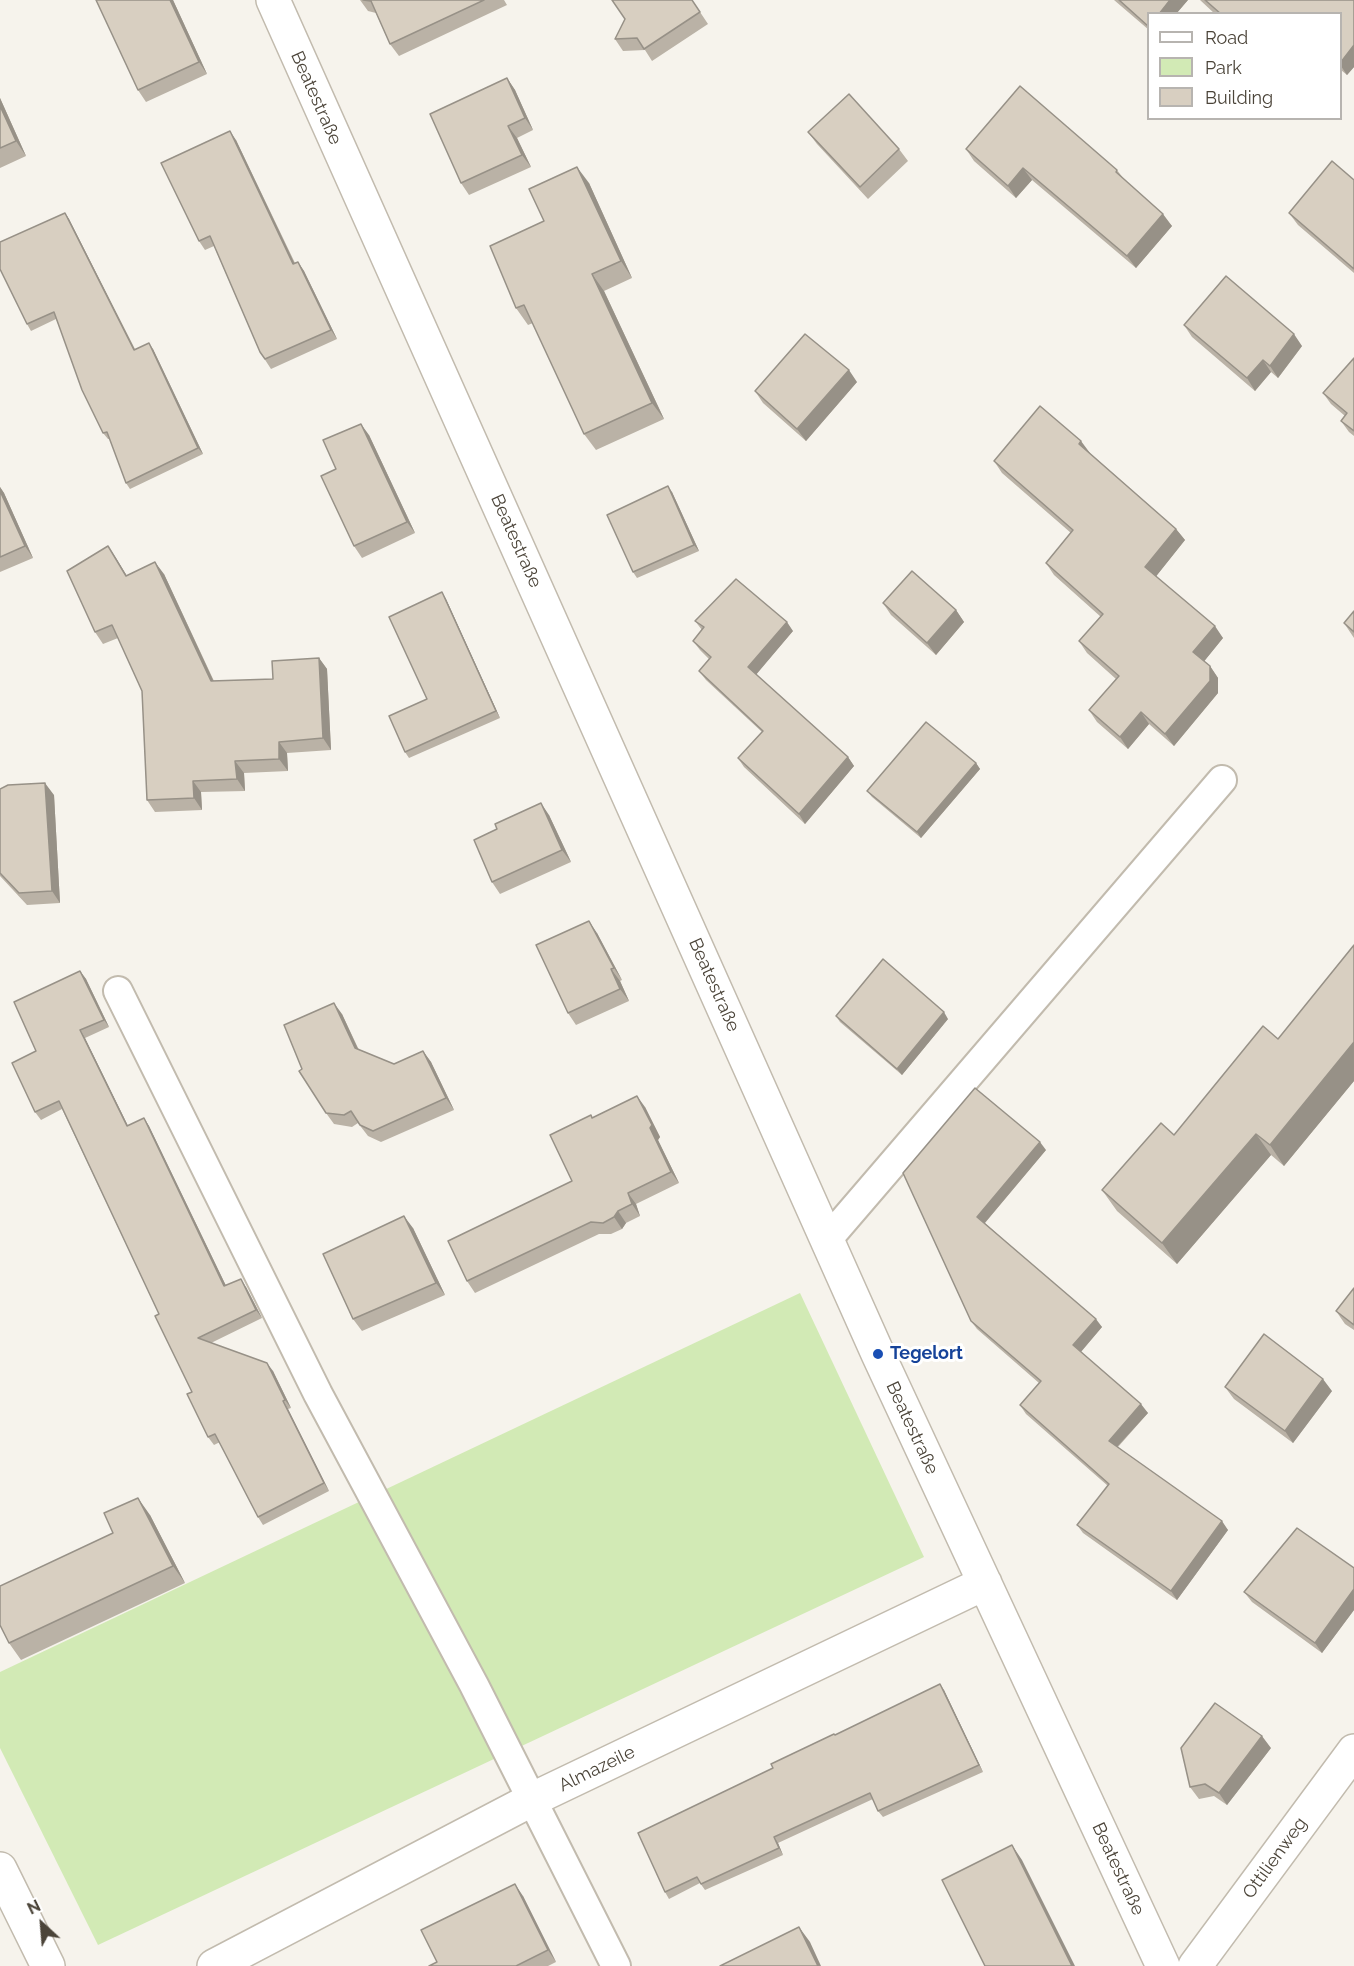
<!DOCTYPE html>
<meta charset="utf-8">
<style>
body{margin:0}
#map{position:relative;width:1354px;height:1966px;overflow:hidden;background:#f6f3ec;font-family:Raleway,sans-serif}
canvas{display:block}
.legend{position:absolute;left:1147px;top:12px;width:195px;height:108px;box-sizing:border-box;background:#fff;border:2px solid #b7b4b0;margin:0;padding:8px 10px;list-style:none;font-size:18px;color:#4b4439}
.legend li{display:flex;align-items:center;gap:12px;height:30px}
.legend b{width:30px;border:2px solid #b7b4b0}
.north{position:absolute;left:12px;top:1894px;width:60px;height:60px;-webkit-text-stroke:4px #fff;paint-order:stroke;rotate:334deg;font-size:16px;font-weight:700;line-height:24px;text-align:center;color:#4b4439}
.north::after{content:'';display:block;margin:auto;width:21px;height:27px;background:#4b4439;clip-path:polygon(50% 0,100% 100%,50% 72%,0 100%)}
</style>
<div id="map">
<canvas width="1354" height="1966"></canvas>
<ul class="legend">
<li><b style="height:8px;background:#fff"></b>Road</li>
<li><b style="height:16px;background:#d2eab5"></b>Park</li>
<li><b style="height:16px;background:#d8cfc1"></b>Building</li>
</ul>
<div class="north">N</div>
</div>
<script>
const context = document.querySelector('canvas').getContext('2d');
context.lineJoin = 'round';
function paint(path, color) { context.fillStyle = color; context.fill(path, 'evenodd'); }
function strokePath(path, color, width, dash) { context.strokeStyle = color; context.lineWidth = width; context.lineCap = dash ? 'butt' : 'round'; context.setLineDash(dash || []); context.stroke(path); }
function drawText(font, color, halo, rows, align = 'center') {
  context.font = font + ' Raleway,sans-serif'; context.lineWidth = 6; context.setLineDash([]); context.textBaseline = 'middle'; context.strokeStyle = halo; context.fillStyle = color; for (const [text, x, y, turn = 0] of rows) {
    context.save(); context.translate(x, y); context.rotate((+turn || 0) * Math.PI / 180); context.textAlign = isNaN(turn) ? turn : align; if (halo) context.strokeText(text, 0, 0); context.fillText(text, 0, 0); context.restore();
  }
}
paint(new Path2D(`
 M800,1293L924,1557L98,1945L0,1748V1672Z`), '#d2eab5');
const lane = new Path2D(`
 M118,991L318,1394L474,1685L616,1966
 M827,1240L1222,780`);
const street = new Path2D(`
 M273,0L878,1354L1163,1966
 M0,1869L48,1966
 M214,1966L533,1799L985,1583
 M1195,1966L1354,1751`);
strokePath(lane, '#c2bbae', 32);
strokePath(street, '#c2bbae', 36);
strokePath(lane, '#fff', 28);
strokePath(street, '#fff', 33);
paint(new Path2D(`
 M173,0L207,74L146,102L138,90Z
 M360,0H504L507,5L399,56L390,44L376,13L368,11Z
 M692,0L708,24L652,61L645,50L623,51L615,39Z
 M1114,0H1188L1176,14H1149V30Z
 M1200,0H1354V67L1347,75L1341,70V14H1215Z
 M507,78L515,90L533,130L517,138L531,167L469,195L461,183Z
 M0,98L26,156L0,168Z
 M808,132L899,149L908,161L868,199L817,144Z
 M236,140L295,263L298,262L304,271L337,339L271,369L260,352L214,246L205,250L199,241Z
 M966,149L1117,170L1123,178L1172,226L1136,268L1032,180L1016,198L974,161Z
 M1354,180V273L1298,225L1289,213Z
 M589,183L632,278L604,291L664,419L596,450L584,434L533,323L528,325L516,308L544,221Z
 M65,213L69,219L135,349H153L203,454L130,489L126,483L110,439H108L103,433L56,319L31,331L27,324Z
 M1184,325L1302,346L1278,378L1271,372L1255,391L1192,337Z
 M1354,358V436L1349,432L1341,421L1345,416L1331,404L1323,393Z
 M857,382L806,441L763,403L755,391Z
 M369,435L415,533L362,558L354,546L336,469Z
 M1090,453L1176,529L1185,540L1156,576L1223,638L1204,661L1210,666L1218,678V693L1174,746L1149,724L1128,749L1097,722L1089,710L1116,679L1087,653L1079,641L1101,617L1054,575L1046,563L1071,533L1002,473L994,461Z
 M0,487L4,493L33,558L0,572Z
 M672,492L699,551L637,578L633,572Z
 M108,546L127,576L164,574L214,681L273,679L319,658L327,669L331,750L287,753L288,771L244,773L245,791L201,792L202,810L155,812L147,800L142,691L118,638L103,644L95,632Z
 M442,592L446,599L500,718L409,758L405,752L427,699Z
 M883,603L956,610L964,622L936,655L891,615Z
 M1354,611V638L1344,623Z
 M695,621L793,631L756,674L848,757L854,766L805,824L744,767L738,758L762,732L706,680L699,671L709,659L700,650L693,641L702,630Z
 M976,763L980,769L921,838L872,797L867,791Z
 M0,789L54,795L60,903L27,905L0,876Z
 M549,815L571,862L500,894L492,882Z
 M597,933L622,980L620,981L629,1001L576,1025L568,1013Z
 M1354,945V1081L1284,1166L1271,1155L1177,1264L1117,1211L1102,1190L1174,1135L1278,1039Z
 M80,971L86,979L109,1027L85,1038L128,1126L144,1118L149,1126L226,1286L246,1287L262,1318L211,1343L273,1371L291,1408L288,1409L329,1491L263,1525L258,1517L220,1442L214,1445L208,1437L192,1392L159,1314L62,1109L41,1120L35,1112L36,1051Z
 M342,1014L359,1050L394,1064L423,1051L431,1062L454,1110L381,1142L368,1136L358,1123L352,1127L334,1124L326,1113L302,1069Z
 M836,1016L948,1019L902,1075L840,1022Z
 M645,1107L660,1137L658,1140L679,1183L636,1204L640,1216L626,1223L622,1229L611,1234H599L475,1293L467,1281L572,1181L593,1117Z
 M1046,1150L985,1223L1102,1327L1081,1352L1148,1413L1118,1447L1228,1530L1177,1600L1083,1533L1077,1525L1108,1486L1026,1414L1020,1405L1039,1383L977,1329L971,1321L903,1173Z
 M413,1228L445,1295L362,1331L353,1319Z
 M1354,1288V1330L1345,1324L1336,1311Z
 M1225,1387L1332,1391L1293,1443L1234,1399Z
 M150,1515L185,1583L21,1660L9,1643L113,1533Z
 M1354,1568V1610L1322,1653L1252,1602L1244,1592Z
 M944,1690L983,1772L883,1817L878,1811L873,1799L778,1843L783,1855L705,1890L700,1883L669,1899L665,1892L773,1768L835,1735Z
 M1271,1748L1227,1805L1214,1796L1199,1799L1190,1787Z
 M523,1896L556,1962L548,1966H429L437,1962Z`), '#bab2a6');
paint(new Path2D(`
 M170,0H173L207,74L199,62Z
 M1170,0H1188L1176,14H1159Z
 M1354,45V67L1347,75L1341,66V62Z
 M507,78L515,90L533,130L525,118Z
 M0,98L26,156L16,141L0,106Z
 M508,126L517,138L531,167L522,155Z
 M230,131L236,140L299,273L293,264Z
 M577,167L589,183L632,278L621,261Z
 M1023,168L1032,180L1016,198L1008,186Z
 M65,213L69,219L138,356L134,350Z
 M1163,214L1172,226L1136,268L1127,256Z
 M298,262L304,271L337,339L331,330Z
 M592,274L604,291L664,419L652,403Z
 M1294,334L1302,346L1278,378L1270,366Z
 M149,343L153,349L203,454L198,448Z
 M1263,360L1271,372L1255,391L1247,378Z
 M849,370L857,382L806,441L797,429Z
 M361,424L369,435L415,533L407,522Z
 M1081,441L1090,453L1087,456L1079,444Z
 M668,486L672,492L699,551L694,545Z
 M0,487L4,493L33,558L25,546L0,491Z
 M1176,529L1185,540L1154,579L1145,567Z
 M108,546L116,558L134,588L126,576Z
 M155,562L164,574L219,693L211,681Z
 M442,592L446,599L500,718L496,711Z
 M956,610L964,622L936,655L927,643Z
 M787,622L793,631L755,676L748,667Z
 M1215,626L1223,638L1202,664L1193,652Z
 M319,658L327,669L331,750L323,738Z
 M1210,666L1218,678V693L1174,746L1165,734Z
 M1141,712L1149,724L1128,749L1120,737Z
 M279,742L287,753L288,771L279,759Z
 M848,757L854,766L805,824L799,814Z
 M235,761L244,773L245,791L237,779Z
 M976,763L980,769L921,838L917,832Z
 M193,781L201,792L202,810L194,798Z
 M45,783L54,795L60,903L52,891Z
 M541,803L549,815L571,862L562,850Z
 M589,921L597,933L622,980L614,968Z
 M611,969L620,981L629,1001L620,989Z
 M80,971L86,979L109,1027L104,1020Z
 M334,1003L342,1014L363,1060L355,1048Z
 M944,1012L948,1019L902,1075L897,1069Z
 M80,1030L85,1038L132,1134L127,1126Z
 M1354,1042V1081L1284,1166L1270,1145Z
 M423,1051L431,1062L454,1110L446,1098Z
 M637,1096L645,1107L660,1137L658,1140L679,1183L671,1172L650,1128Z
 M144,1118L149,1126L230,1294L224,1286Z
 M1256,1134L1271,1155L1177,1264L1162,1243Z
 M1040,1142L1046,1150L983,1225L977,1217Z
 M628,1193L636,1204L640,1216L632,1204Z
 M618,1211L626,1223L622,1229L614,1217Z
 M404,1216L413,1228L445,1295L436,1283Z
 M241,1279L246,1287L262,1318L256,1310Z
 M1096,1319L1102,1327L1079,1354L1073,1345Z
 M267,1363L273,1371L291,1408L285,1400Z
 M1323,1379L1332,1391L1293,1443L1285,1431Z
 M283,1401L288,1409L329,1491L324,1483Z
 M1141,1404L1148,1413L1115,1449L1109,1441Z
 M138,1498L150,1515L185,1583L173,1566Z
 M1222,1521L1228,1530L1177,1600L1171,1591Z
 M1354,1589V1610L1322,1653L1315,1643Z
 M940,1684L944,1690L983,1772L979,1765Z
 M1262,1736L1271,1748L1227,1805L1219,1793Z
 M774,1837L778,1843L783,1855L779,1848Z
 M1012,1845L1022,1860L1075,1966H1072Z
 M515,1884L523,1896L556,1962L548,1950Z
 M799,1927L810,1942L821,1966H818Z`), '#979187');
const building = new Path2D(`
 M96,0H170L199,62L138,90Z
 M363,0H484L390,44L371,1Z
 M612,0H692L700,12L644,49L637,38L615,39L625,19Z
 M1119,0H1170L1159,14H1149L1148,26Z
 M1205,0H1354V45L1341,62V14H1221Z
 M507,78L525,118L508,126L522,155L461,183L430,114Z
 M1020,86L1117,170L1116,172L1163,214L1127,256L1023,168L1008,186L966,149Z
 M849,94L899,149L860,187L808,132Z
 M0,106L16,141L0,148Z
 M230,131L293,264L298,262L331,330L265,359L260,352L210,236L199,241L161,163Z
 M1332,161L1354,180V269L1289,213Z
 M577,167L621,261L592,274L652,403L584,434L524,305L516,308L490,246L544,221L529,189Z
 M65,213L134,350L149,343L198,448L126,483L107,432L103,433L82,390L54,312L27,324L0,269V242Z
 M1226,276L1294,334L1270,366L1263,360L1247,378L1184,325Z
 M805,334L849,370L797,429L755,391Z
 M1354,358V431L1341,421L1347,413L1323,393Z
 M1040,406L1081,441L1079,444L1176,529L1145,567L1215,626L1193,652L1210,666V681L1165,734L1141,712L1120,737L1089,710L1119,676L1079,641L1103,614L1046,563L1073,530L994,461Z
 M361,424L407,522L354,546L321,476L336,469L323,440Z
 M668,486L694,545L633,572L607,515Z
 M0,491L25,546L0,557Z
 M108,546L126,576L155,562L211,681L273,679L272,661L319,658L323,738L279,742V759L235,761L237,779L193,781L194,798L147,800L142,691L112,625L95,632L67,571Z
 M912,571L956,610L927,643L883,603Z
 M736,579L787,622L748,667L848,757L799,814L738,758L763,731L699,671L711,657L693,641L704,627L695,621Z
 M442,592L496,711L405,752L389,716L427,699L389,617Z
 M1354,611V632L1344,623Z
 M926,722L976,763L917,832L867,791Z
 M45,783L52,891L19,893L0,873V789L8,785Z
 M541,803L562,850L492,882L474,840L497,829L495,824Z
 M589,921L614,968L611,969L620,989L568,1013L536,945Z
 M1354,945V1042L1270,1145L1256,1134L1162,1243L1102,1190L1161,1123L1174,1135L1263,1026L1278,1039Z
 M883,959L944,1012L897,1069L836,1016Z
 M80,971L104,1020L80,1030L127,1126L144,1118L224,1286L241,1279L256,1310L198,1338L267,1363L285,1400L283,1401L324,1483L258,1517L215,1434L208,1437L187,1394L192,1392L155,1316L159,1314L59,1101L35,1112L12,1063L36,1051L14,1002Z
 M334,1003L355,1048L394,1064L423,1051L446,1098L373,1131L360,1125L351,1111L344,1115L326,1113L299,1071L302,1069L284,1025Z
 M975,1088L1040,1142L977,1217L1096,1319L1073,1345L1141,1404L1109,1441L1222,1521L1171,1591L1077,1525L1109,1484L1020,1405L1041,1381L971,1321L903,1173Z
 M637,1096L652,1125L650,1128L671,1172L628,1193L632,1204L618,1211L614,1217L603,1223L591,1222L467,1281L448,1241L572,1181L550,1135L591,1115L592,1118Z
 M404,1216L436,1283L353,1319L323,1254Z
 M1354,1288V1325L1336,1311Z
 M1264,1334L1323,1379L1285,1431L1225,1387Z
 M138,1498L173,1566L9,1643L0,1625V1586L113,1533L104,1513Z
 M1297,1528L1354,1568V1589L1315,1643L1244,1592Z
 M940,1684L979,1765L878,1811L870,1793L774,1837L779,1848L701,1884L697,1877L665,1892L638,1833L773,1768L771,1764L834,1734L835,1735Z
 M1215,1703L1262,1736L1219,1793L1205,1784L1190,1787L1181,1748Z
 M1012,1845L1072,1966H985L942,1880Z
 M515,1884L548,1950L516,1966H429L437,1962L421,1930Z
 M799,1927L818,1966H720Z`);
paint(building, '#d8cfc1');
strokePath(building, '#979187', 1.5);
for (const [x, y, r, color] of [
 [878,1354,6,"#1a4fb4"]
]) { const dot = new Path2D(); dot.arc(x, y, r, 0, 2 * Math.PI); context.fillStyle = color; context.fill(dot); strokePath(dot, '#fff', 2); }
drawText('18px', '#4b4439', '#fff', [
 ["Beatestraße",316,98,66],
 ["Beatestraße",516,541,66],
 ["Beatestraße",714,985,66],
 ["Beatestraße",912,1428,65],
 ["Almazeile",597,1769,-26],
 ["Ottilienweg",1275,1858,-54],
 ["Beatestraße",1118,1869,65]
]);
drawText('bold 18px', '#164399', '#fff', [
 ["Tegelort",890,1354]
], 'left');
</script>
